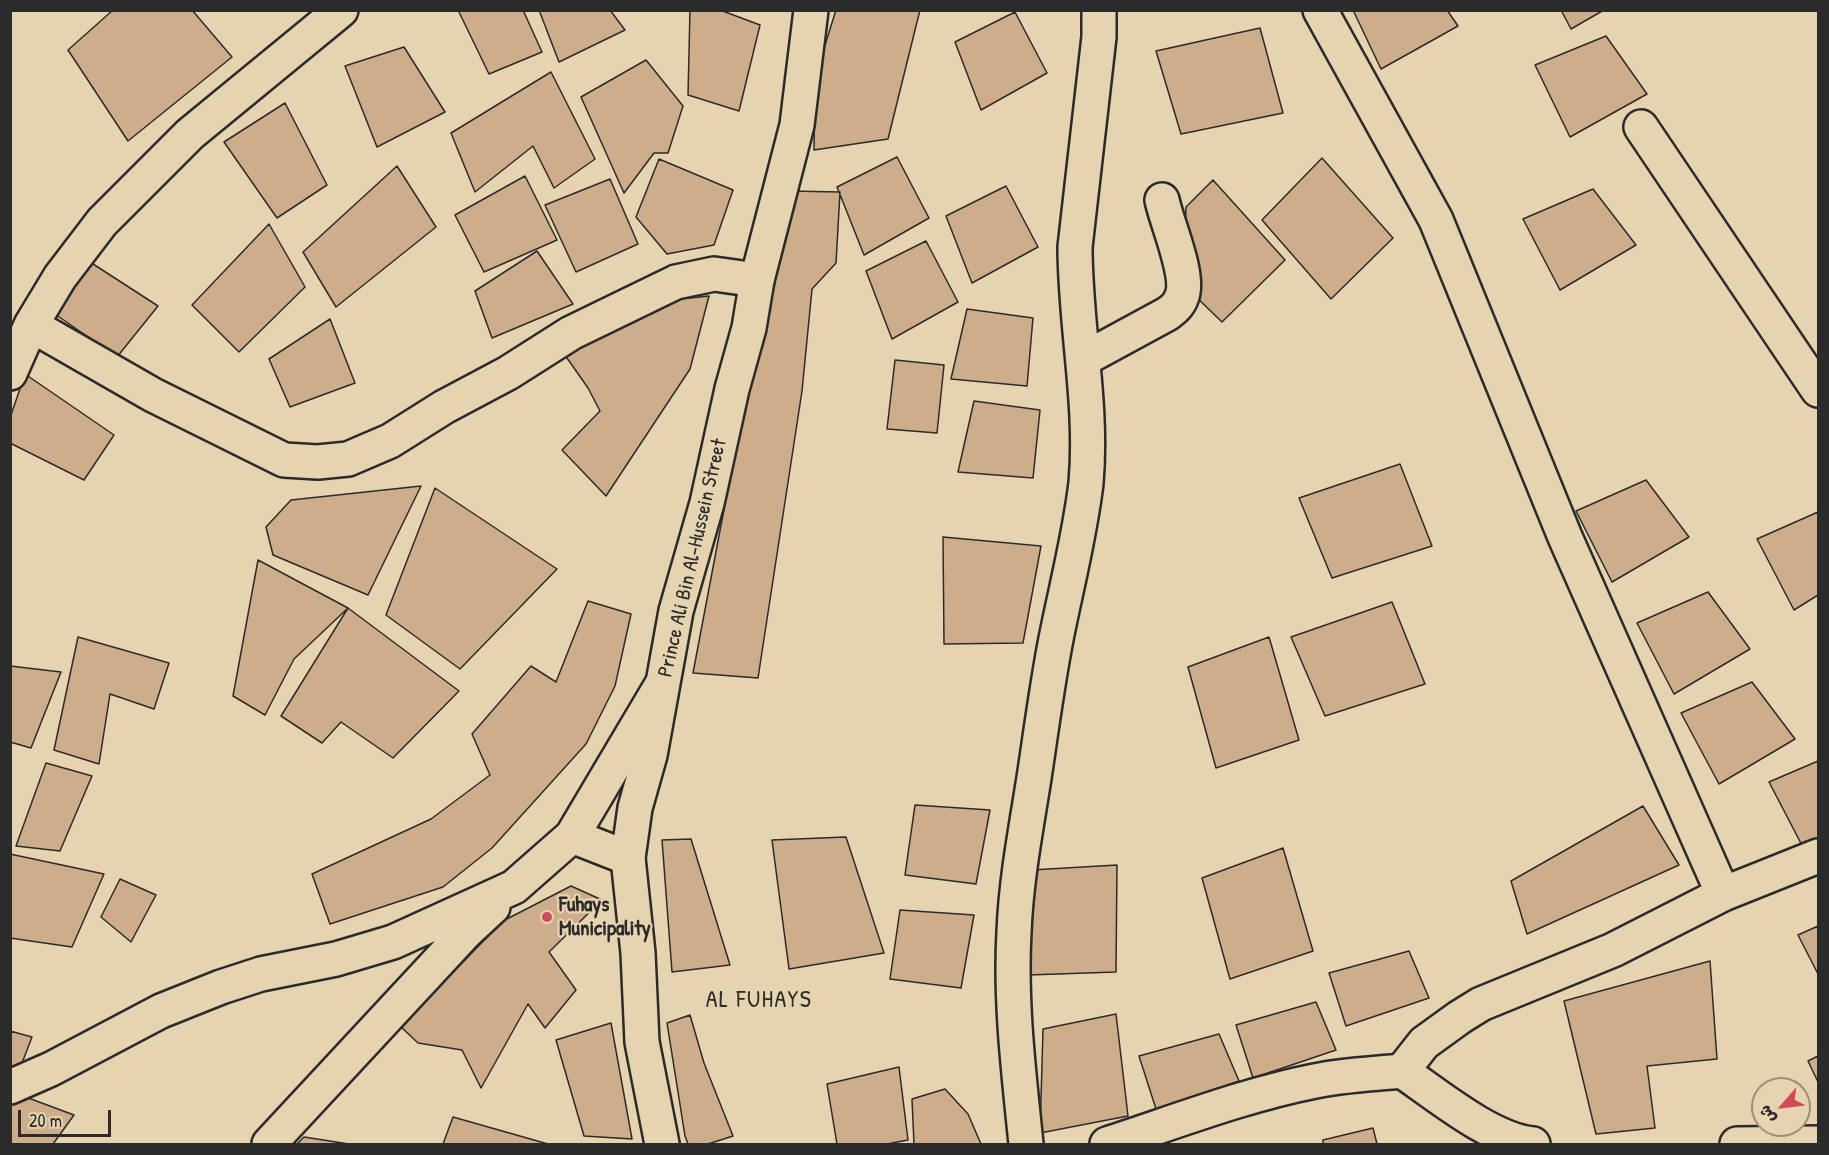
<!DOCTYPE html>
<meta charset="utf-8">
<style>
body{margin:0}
#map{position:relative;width:1829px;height:1155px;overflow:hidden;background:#e6d4b1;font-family:"Patrick Hand","Playpen Sans Arabic",sans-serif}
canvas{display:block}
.frame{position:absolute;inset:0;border:12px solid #2b2b2b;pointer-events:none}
.north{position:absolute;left:1751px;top:1077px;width:60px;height:60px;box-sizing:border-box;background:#e6d4b1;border:2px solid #9b907b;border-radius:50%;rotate:242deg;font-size:16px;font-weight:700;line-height:24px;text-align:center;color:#2b2b2b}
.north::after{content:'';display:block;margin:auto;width:21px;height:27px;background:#d1495b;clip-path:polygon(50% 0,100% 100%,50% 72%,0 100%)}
.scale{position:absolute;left:18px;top:1110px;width:93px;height:27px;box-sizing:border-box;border:3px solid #2b2b2b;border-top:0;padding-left:8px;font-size:18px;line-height:21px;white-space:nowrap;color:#2b2b2b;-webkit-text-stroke:4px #e6d4b1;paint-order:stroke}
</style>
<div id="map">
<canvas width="1829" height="1155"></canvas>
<div class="frame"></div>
<div class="north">ش</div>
<div class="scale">20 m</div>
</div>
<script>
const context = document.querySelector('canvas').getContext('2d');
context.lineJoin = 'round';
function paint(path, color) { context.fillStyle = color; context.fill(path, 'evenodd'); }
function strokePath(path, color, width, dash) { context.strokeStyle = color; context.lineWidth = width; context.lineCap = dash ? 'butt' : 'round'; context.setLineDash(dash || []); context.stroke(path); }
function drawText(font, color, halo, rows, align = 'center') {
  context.font = font + ' "Patrick Hand",sans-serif'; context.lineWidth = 4.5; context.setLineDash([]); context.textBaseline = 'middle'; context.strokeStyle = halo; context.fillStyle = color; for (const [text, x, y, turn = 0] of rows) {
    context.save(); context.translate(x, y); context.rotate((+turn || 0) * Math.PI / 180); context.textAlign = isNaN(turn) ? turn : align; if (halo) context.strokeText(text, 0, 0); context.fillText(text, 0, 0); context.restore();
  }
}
const building = new Path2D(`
 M113,10H192L232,57L128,141L68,50Z
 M458,10H523L542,52L489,74Z
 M539,10H610L625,30L559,62Z
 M690,10H720L760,25L739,111L688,95Z
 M836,10H920L888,139L814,150L815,77Z
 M1353,10H1447L1458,26L1381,69Z
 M1561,10H1604L1571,29Z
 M1015,12L1047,73L981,110L955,42Z
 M1260,28L1283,113L1181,134L1156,51Z
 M1606,36L1647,94L1570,137L1535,65Z
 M404,47L445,112L377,147L345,66Z
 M646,60L683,106L668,153H654L624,193L581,97Z
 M551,72L595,159L554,188L533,146L475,192L451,133Z
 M285,103L327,185L277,218L224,142Z
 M897,157L929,218L864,255L837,187Z
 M1322,158L1393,238L1331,299L1262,220Z
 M659,159L733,190L714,245L667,254L636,217Z
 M397,166L436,227L336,307L303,252Z
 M525,176L557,240L484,272L455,215Z
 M610,179L638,244L576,272L545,205Z
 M1213,180L1285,260L1222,322L1193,294L1185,238L1186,207Z
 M1006,186L1038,247L972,283L946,216Z
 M1593,189L1636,245L1560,290L1523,219Z
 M790,191L840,192L836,263L812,289L802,391L758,678L693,673L740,425Z
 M269,224L305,287L239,352L192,305Z
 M926,241L958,302L892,339L866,271Z
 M537,251L573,304L492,338L475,291Z
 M90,262L158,306L117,357L52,312Z
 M709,296L690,369L606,496L562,450L600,411L588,388L560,348L671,300Z
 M967,309L1033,318L1027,386L951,379Z
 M330,319L355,383L290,407L269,359Z
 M895,360L944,365L937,433L887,429Z
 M25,374L114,435L84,480L10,443V418Z
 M974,401L1040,410L1033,478L958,472Z
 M1400,464L1432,546L1332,578L1299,498Z
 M1646,480L1689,537L1612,582L1576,511Z
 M421,486L368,595L273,555L266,527L291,500Z
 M435,488L557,569L460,669L386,615Z
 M1818,512V595L1794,610L1757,539Z
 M943,537L1041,546L1023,643L944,644Z
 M258,560L348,608L294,659L265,715L233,696Z
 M1708,592L1750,649L1674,694L1637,623Z
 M588,601L631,614L615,686L586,744L492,848L443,887L330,924L312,874L431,819L490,775L472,734L531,666L556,682Z
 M1392,602L1425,684L1325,716L1291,637Z
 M348,608L459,691L393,758L341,722L322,743L281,716Z
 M78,637L169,663L154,709L110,694L99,764L54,750Z
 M1269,637L1299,740L1216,768L1188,667Z
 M10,666L61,672L31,748L10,742Z
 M1752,682L1795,739L1719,784L1681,713Z
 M1818,761V846L1806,853L1769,782Z
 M46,763L92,776L60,851L16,846Z
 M915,805L990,810L976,884L905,875Z
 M1643,806L1679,865L1527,934L1511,881Z
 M846,837L884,953L789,969L772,840Z
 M691,839L730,965L672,972L662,840Z
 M1283,848L1313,951L1230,979L1202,878Z
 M10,854L104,874L72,947L10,938Z
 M1117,865L1116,972L1028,975L1031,870Z
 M120,879L156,895L131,942L101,917Z
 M571,886L602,900L549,952L576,990L545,1028L528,1004L481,1088L462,1050L418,1043L400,1026L503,921Z
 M900,910L974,915L961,988L890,979Z
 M1818,926V974L1798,935Z
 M1409,951L1429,998L1346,1026L1329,973Z
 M1710,961L1717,1059L1647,1066L1655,1128L1596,1134L1564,1001Z
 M1316,1002L1336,1050L1253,1078L1236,1025Z
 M1116,1014L1128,1116L1040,1133L1043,1029Z
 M690,1015L704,1063L733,1136L708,1144H688L685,1136L667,1023Z
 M611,1023L632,1139L584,1136L556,1040Z
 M10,1031L32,1037L19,1071L10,1075Z
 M1219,1034L1239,1081L1156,1109L1139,1056Z
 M1818,1056V1082L1808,1061Z
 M899,1067L908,1140L887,1144H837L827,1084Z
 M945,1089L968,1114L981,1144H914L912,1099Z
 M23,1096L74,1115L53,1144H10V1104Z
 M453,1117L548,1144H443Z
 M1373,1128L1377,1144H1323V1140Z
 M304,1137L349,1144H297Z`);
paint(building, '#cead8a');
strokePath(building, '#2b2b2b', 1.5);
const minor = new Path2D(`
 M1320,10L1436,220L1565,537L1723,894
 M1641,127L1818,390
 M31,325L153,395L284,460L318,462L348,459L390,441L444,407L508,373L571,333L676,282L714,274L757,280
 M1084,359L1167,314C1174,309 1179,305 1182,296C1190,275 1167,224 1162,200
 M10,373L31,325L60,277L102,222L190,134L341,10
 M572,836L628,858
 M1402,1071C1437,1095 1491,1140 1533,1144
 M10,1087L51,1069L161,1011L221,987L261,974L336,959L393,942L514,887L572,836L661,686
 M269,1144L465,933L493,907
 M1026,1144C1019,1074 1010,1003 1014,932C1016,880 1026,829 1034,778C1041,732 1047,685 1056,639C1066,588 1080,535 1086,483C1093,404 1075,326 1075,247L1099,37V10
 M1107,1144C1175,1122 1244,1095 1315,1081C1343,1075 1373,1074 1402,1071L1424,1043L1460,1017L1481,1004L1613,950L1723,894L1818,856
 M1737,1144L1818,1143`);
const tertiary = new Path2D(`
 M662,1144L642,1042L638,953L628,858L635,808L650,755L676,611L707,503L732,389L749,328L757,280L797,125L811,10`);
strokePath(minor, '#2b2b2b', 38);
strokePath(tertiary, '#2b2b2b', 38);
strokePath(minor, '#e6d4b1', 33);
strokePath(tertiary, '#e6d4b1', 33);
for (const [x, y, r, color] of [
 [547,917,6,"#d1495b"]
]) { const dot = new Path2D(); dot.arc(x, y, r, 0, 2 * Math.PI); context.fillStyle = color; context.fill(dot); strokePath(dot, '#e6d4b1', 2); }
drawText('21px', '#2b2b2b', '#e6d4b1', [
 ["Prince Ali Bin Al-Hussein Street",693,558,-77]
]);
drawText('bold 21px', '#2b2b2b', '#e6d4b1', [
 ["Fuhays",559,905],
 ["Municipality",559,929]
], 'left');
context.letterSpacing = '1.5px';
drawText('24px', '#2b2b2b', '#e6d4b1', [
 ["AL FUHAYS",759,1001]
]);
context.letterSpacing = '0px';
</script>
